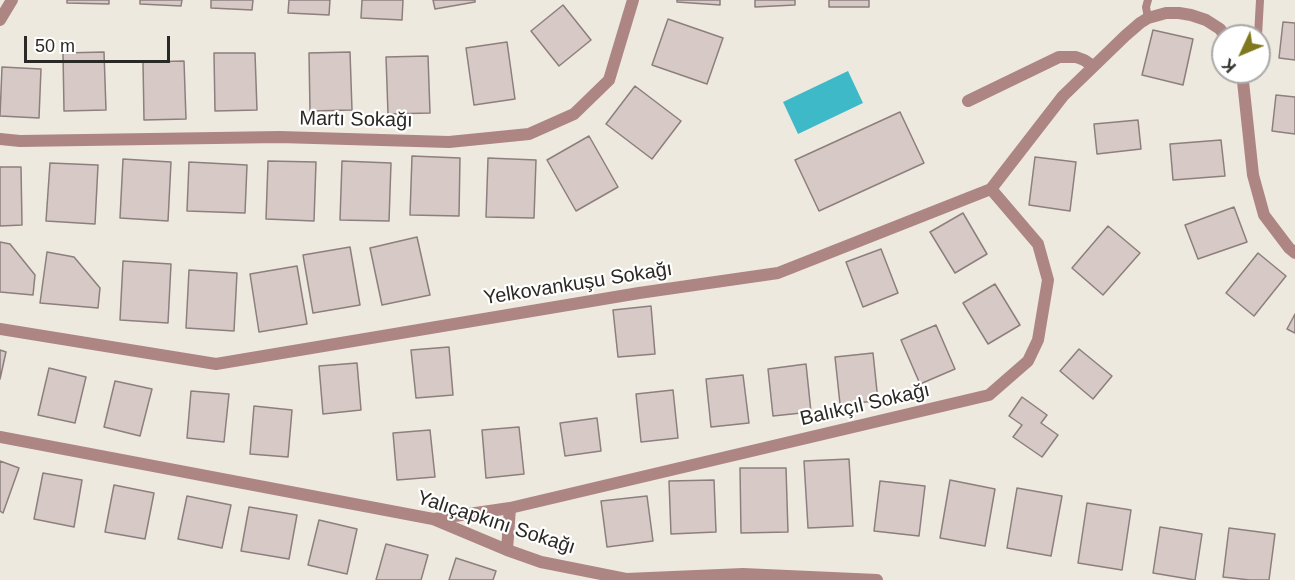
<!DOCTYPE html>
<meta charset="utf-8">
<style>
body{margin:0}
#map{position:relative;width:1295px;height:580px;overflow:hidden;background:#eee9de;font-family:Arial,sans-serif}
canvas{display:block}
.north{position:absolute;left:1211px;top:24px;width:60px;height:60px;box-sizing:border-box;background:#fff;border:2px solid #aaa9a8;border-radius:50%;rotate:226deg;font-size:16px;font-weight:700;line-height:24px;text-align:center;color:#2b2925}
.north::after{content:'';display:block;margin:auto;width:21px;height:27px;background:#80781d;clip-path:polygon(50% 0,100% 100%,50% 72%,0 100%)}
.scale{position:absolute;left:24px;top:36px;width:146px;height:27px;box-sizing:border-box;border:3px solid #2b2925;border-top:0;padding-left:8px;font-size:18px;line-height:21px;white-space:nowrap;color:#2b2925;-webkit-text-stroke:4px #fff;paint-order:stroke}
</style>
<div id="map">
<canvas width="1295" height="580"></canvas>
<div class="north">K</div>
<div class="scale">50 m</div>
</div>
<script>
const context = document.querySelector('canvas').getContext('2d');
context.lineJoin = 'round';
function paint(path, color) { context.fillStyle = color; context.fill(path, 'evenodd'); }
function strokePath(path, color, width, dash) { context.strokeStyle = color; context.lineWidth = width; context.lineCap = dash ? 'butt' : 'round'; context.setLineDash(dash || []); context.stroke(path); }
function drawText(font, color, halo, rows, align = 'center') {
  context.font = font + ' Arial,sans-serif'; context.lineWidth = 4.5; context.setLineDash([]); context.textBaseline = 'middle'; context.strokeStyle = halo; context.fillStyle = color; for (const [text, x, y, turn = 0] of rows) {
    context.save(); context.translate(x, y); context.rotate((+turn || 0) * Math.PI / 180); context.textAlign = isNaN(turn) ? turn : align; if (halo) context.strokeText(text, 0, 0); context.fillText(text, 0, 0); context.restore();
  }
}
paint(new Path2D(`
 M848,71L863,103L798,134L783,102Z`), '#3db9c8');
const building = new Path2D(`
 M67,0H109V4L67,3Z
 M140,0H182L181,6L140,4Z
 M211,0H253L252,10L211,8Z
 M289,0H330L329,15L288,13Z
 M362,0H403L402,20L361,18Z
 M433,0H475V2L435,9Z
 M677,0H720V5L677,2Z
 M755,0H795V5L755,7Z
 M829,0H869V7H829Z
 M563,5L591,40L559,66L531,31Z
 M668,19L723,38L707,84L652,65Z
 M1283,22L1295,23V60L1279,58Z
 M1153,30L1193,39L1183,85L1142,75Z
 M507,42L515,99L474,105L466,48Z
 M104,52L106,110L64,111L63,53Z
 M350,52L352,110L310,111L309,53Z
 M214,53H255L257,110L215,111Z
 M428,56L430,113L388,114L386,57Z
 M184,61L186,119L144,120L143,62Z
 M2,67L41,69L39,118L0,116Z
 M635,86L681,121L652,159L606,124Z
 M1276,95L1295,97V134L1272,131Z
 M900,112L924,163L819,211L795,160Z
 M1138,120L1141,149L1097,154L1094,124Z
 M589,136L618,187L576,211L547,160Z
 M1221,140L1225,176L1173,180L1170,144Z
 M412,156L460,158L459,216L410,215Z
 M1035,157L1076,162L1070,211L1029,205Z
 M488,158L536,160L534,218L486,217Z
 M123,159L171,162L168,221L120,218Z
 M268,161L316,162L314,221L266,219Z
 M342,161L391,163L389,221L340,220Z
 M189,162L247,165L245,213L187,211Z
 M50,163L98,165L95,224L46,221Z
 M0,167H21L22,225L0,226Z
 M1234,207L1247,242L1198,259L1185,225Z
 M963,213L987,254L955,273L930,232Z
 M1108,226L1140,253L1103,295L1072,268Z
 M417,237L430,295L382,305L370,248Z
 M0,242L10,244L35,275L33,295L0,292Z
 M350,247L360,305L313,313L303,255Z
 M881,249L898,293L863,307L846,262Z
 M47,252L74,257L100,288L98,308L40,303Z
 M1258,253L1286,276L1254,316L1226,293Z
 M123,261L171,264L168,323L120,320Z
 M297,266L307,324L259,332L250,274Z
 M189,270L237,273L234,331L186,328Z
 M995,284L1020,325L988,344L963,303Z
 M651,306L655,354L618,357L613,310Z
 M1295,314V333L1287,329Z
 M936,325L955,369L920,384L901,340Z
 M449,347L453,395L416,398L411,350Z
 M1079,349L1112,376L1093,399L1060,371Z
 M0,350L6,352L0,379Z
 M873,353L878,401L840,404L835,357Z
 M357,363L361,410L323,414L319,366Z
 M806,364L811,412L773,416L768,369Z
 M49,368L86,377L75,423L38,415Z
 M743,375L749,423L711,427L706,379Z
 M115,381L152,389L140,436L104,427Z
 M673,390L678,438L641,442L636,394Z
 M191,391L229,394L224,442L187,438Z
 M1022,397L1047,415L1041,423L1058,435L1042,457L1013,437L1022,425L1009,416Z
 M254,406L292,410L288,457L250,454Z
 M597,418L601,451L565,456L560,423Z
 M519,427L524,474L486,478L482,430Z
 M430,430L435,477L397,480L393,433Z
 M849,459L853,526L808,528L804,461Z
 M0,461L19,468L3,513L0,511Z
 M740,468H786L788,532L741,533Z
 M43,473L82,480L74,527L34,519Z
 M714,480L716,532L671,534L669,481Z
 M950,480L995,489L985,546L940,538Z
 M880,481L925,486L919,536L874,531Z
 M114,485L154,493L145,539L105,532Z
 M1017,488L1062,496L1051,556L1007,548Z
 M187,496L231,505L222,548L178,539Z
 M647,496L653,541L607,547L601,501Z
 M1087,503L1131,510L1122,570L1078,563Z
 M249,507L297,515L289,559L241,551Z
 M319,520L357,529L347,574L308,565Z
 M1160,527L1202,534L1195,580L1153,573Z
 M1229,528L1275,534L1269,580H1250L1223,577Z
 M386,544L428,555L421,580H376Z
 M456,558L496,571L493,580H449Z`);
paint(building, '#d7c9c6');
strokePath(building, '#8c7f7d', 1.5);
strokePath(new Path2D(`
 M1148,0L1146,7L1148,18
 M1258,36L1260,0`), '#ad8683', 8);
strokePath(new Path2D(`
 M0,20L12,0
 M1242,72L1253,175L1264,215L1289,248L1295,253
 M968,101L1059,57H1076L1084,60L1093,66
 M0,139L20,141L280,137L449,142L529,134L574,114L609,80L633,0
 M0,329L216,364L639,293L778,273L991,189L1063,96L1125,36L1140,23L1148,18L1166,13H1179L1191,15L1206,20L1220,29L1225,36
 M0,437L433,519L507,550L541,562L626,579L743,574L877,580
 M434,519L510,508L989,395L1028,361L1038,340L1048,280L1038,244L991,189
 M507,550L510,508`), '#ad8683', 12);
drawText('20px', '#2b2925', '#fff', [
 ["Martı Sokağı",356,120,1],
 ["Yelkovankuşu Sokağı",578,284,-9],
 ["Balıkçıl Sokağı",865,405,-13],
 ["Yalıçapkını Sokağı",496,523,18]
]);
</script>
